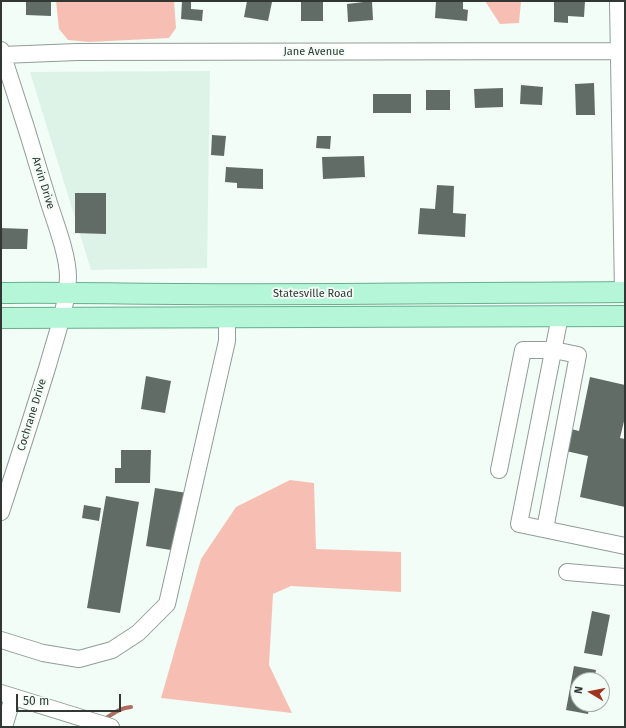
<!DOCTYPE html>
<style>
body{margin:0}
#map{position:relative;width:626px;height:728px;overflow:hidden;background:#f1fdf6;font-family:"Fira Sans",sans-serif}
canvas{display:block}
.frame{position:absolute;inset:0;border:2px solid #323734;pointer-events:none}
.north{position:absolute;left:570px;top:672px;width:40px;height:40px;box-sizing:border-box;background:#f1fdf6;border:1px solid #a5aea8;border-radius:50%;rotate:280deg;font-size:11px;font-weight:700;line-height:16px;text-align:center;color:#323734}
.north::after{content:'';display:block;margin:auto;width:14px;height:18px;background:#9e3520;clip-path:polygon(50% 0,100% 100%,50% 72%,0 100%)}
.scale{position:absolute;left:16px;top:694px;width:105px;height:18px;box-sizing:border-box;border:2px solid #323734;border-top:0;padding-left:5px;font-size:12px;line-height:14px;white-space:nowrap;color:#323734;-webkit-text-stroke:3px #f1fdf6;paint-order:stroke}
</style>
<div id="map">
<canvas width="626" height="728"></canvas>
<div class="frame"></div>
<div class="north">N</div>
<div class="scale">50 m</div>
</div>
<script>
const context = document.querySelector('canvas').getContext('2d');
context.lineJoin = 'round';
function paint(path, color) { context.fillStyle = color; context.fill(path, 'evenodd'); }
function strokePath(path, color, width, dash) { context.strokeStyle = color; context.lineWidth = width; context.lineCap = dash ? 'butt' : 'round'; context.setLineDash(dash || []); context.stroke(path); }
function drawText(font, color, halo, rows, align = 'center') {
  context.font = font + ' "Fira Sans",sans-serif'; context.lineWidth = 4; context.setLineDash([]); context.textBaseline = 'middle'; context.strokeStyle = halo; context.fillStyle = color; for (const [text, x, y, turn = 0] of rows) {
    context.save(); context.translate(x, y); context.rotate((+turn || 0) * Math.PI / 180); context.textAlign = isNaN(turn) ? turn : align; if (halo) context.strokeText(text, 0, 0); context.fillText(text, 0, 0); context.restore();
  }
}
paint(new Path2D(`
 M210,71L207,268L91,270L30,72Z`), '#def3e8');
paint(new Path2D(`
 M56,1H174L176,28L169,38L89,42L68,40L59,29Z
 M485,1H521L519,23L500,24Z
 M290,480L314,483L316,549L401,552V592L291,586L273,594L269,665L292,713L161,698L201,559L236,507Z`), '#f7bfb3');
strokePath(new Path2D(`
 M103,720C113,714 119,708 131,707`), '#af6e5f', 4);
paint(new Path2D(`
 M26,1H51V16L26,15Z
 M182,1H191V9L203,10L202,21L181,19Z
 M247,1L272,2L268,21L244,17Z
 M301,1H323V21H301Z
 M372,1L373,20L348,22L347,4Z
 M436,1H463V9L468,10L467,21L435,18Z
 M554,1H585L584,17L568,16V23L554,22Z
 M594,83L595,115H576L575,84Z
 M521,85L543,87L542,105L520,104Z
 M503,88V107L475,108L474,89Z
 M426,90H450V110H426Z
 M373,94H411V113H373Z
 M212,135L226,136L224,156L211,155Z
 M317,136H331L330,149L316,148Z
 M364,156L365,177L323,179L322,157Z
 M226,167L263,169V189L237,188V183L225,182Z
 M437,185L454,186L453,213L466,214L465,237L418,234L420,208L435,209Z
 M75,193H106V234L75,233Z
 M1,228L28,229L27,249H1Z
 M146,376L171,381L165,413L141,409Z
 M590,377L625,385V417L620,438L625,439V507L580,497L588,456L566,451L571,429L579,431Z
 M121,450H151L150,483H115V468H121Z
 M155,488L187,493L177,551L146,546Z
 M106,496L139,502L120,613L87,608Z
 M84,505L101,508L99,521L82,518Z
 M592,611L610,615L602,656L584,653Z
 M574,666L596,670L594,680H578V704H590L588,714L566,710Z`), '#616c66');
const minor = new Path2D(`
 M618,1L623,293
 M1,50C18,101 34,152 49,203C56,224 68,256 68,277C67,307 56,336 48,365C33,414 17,463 1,512
 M2,55L77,52L625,51
 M560,316L519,524L625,546
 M499,470L523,350H554L578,355L545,529
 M567,572L625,577
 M1,640L43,653L79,659L112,650L138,633L167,604L227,341V318
 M1,693L111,727
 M4,727L13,697`);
const major = new Path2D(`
 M1,293C62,292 122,294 183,294C330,295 478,293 625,292
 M1,318L625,316`);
strokePath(minor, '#919d97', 18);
strokePath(major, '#68af8e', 22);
strokePath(minor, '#fff', 16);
strokePath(major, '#b6f6d8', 20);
drawText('11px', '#323734', '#f1fdf6', [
 ["Jane Avenue",314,52],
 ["Arvin Drive",43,183,73],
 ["Statesville Road",313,294],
 ["Cochrane Drive",32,415,-73]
]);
</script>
